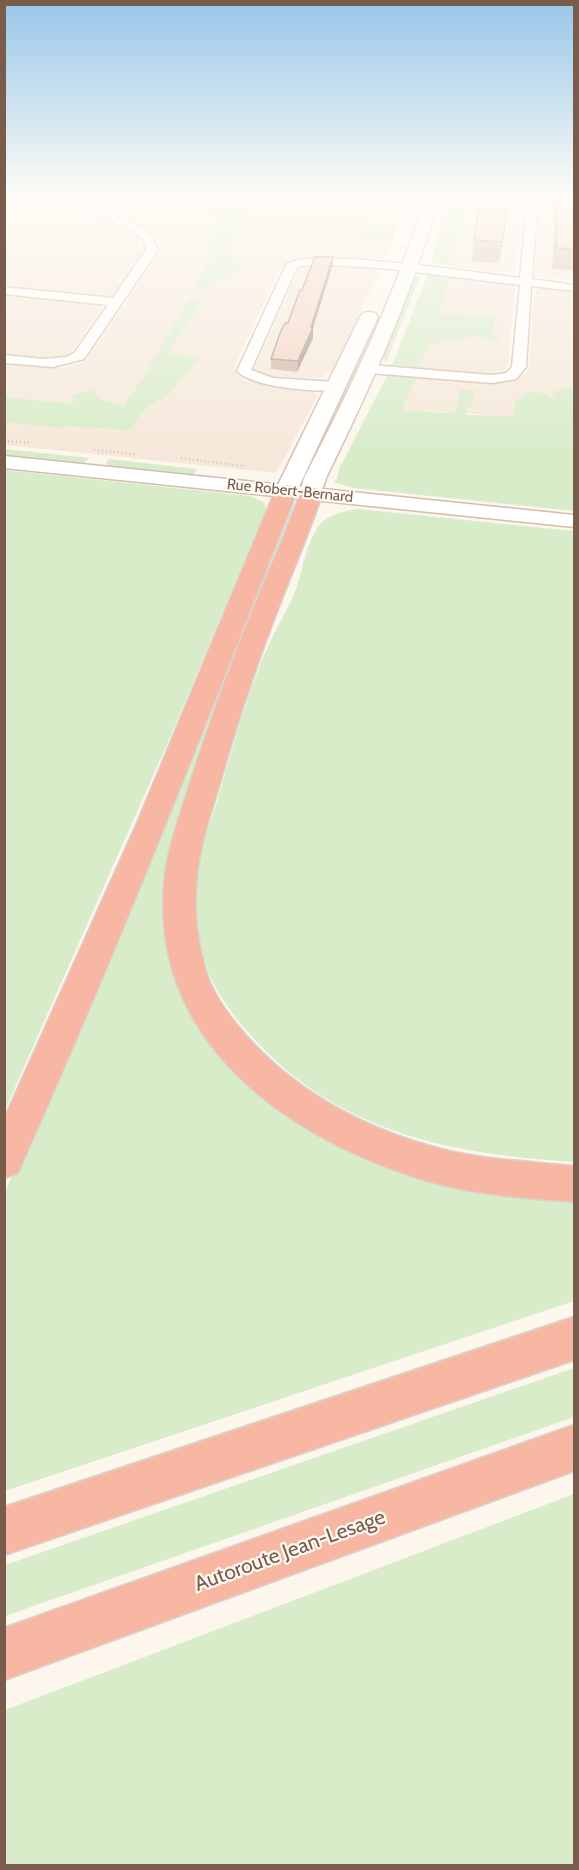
<!DOCTYPE html>
<style>
body{margin:0}
#map{position:relative;width:579px;height:1870px;overflow:hidden;background:#fdf6ec;font-family:Cabin,sans-serif}
canvas{display:block}
.frame{position:absolute;inset:0;border:6px solid #7a5c4d;pointer-events:none}
</style>
<div id="map">
<canvas width="579" height="1870"></canvas>
<div class="frame"></div>
</div>
<script>
const context = document.querySelector('canvas').getContext('2d');
context.lineJoin = 'round';
function paint(path, color) { context.fillStyle = color; context.fill(path, 'evenodd'); }
function strokePath(path, color, width, dash) { context.strokeStyle = color; context.lineWidth = width; context.lineCap = dash ? 'butt' : 'round'; context.setLineDash(dash || []); context.stroke(path); }
function drawText(font, color, halo, rows, align = 'center') {
  context.font = font + ' Cabin,sans-serif'; context.lineWidth = 4.5; context.setLineDash([]); context.textBaseline = 'middle'; context.strokeStyle = halo; context.fillStyle = color; for (const [text, x, y, turn = 0] of rows) {
    context.save(); context.translate(x, y); context.rotate((+turn || 0) * Math.PI / 180); context.textAlign = isNaN(turn) ? turn : align; if (halo) context.strokeText(text, 0, 0); context.fillText(text, 0, 0); context.restore();
  }
}
paint(new Path2D(`
 M4,194H45L126,229L140,238L143,249L142,255L115,292L109,296L39,292L6,284Z
 M67,194H154L258,233L393,239L387,257L380,259L308,258L286,263L280,269L234,367L236,374L246,381L265,385L303,388L311,390L318,396L276,473L5,445L4,364L61,368L85,362L161,251L159,240L146,228Z
 M187,194H291L405,201L398,225L288,218L290,214L250,212L230,205L222,208Z
 M469,194H524L516,271L504,272L453,266Z
 M540,194H574V280L541,277L535,272Z
 M313,264L367,267L379,273L333,370L322,377L313,379L269,376L256,372L254,369L299,268Z
 M451,276L509,283L515,287L508,365L504,370L487,373L420,368L425,346L440,313Z
 M542,287L574,290V394L512,416L402,410L417,377L497,383L514,380L524,375L529,369L534,291Z
 M4,294L24,298L99,304L103,308L70,353L65,357L52,359L5,354Z`), '#f5e8da');
paint(new Path2D(`
 M154,194H187L221,208L230,204L250,212L290,214L289,218L398,225L393,239L258,233L243,228L230,253L241,262L230,280H218L207,289L193,288L207,264L212,242L200,228L232,224Z
 M449,194H469L453,266L431,263Z
 M428,274L451,276L440,313L496,317L492,335L501,339L499,342C491,341 484,336 473,337C459,338 441,343 427,346L420,368L392,365Z
 M421,275L386,362L383,358L415,278Z
 M189,298L203,299L168,354L199,358L166,397L145,408L130,430L66,426L64,428L5,422V397L72,404L73,395L93,390L98,399L124,405L142,380Z
 M376,320H379L372,345L339,411L336,410L345,385Z
 M387,376L417,377L402,410L445,413L456,411L460,390H475L472,407L465,408L467,415L512,416L516,400L524,397L526,392L542,393L552,398L556,396L552,393L574,385V511L353,488L333,482L337,479L339,469Z
 M4,449H5L89,458L84,463L5,455Z
 M108,459L197,469L193,475L106,466Z
 M5,470L250,496L263,502L266,506L265,512L175,726L5,1110Z
 M294,504H298L167,897L252,1083L552,1195L574,1196V1301L5,1491V1192L95,980L283,522Z
 M357,509L574,531V1162C452,1154 342,1134 255,1040C239,1022 221,1001 211,978C196,940 192,902 199,861C203,840 212,818 218,798C233,747 247,692 269,644C276,628 286,613 293,597C302,576 304,550 316,530C324,515 342,512 357,509Z
 M574,1368V1417L5,1616V1565Z
 M574,1494V1865H5V1710Z`), '#d8ecc9');
const minor = new Path2D(`
 M51,194H66L143,228L153,238L158,250L84,359L53,367L4,363V355L43,359L66,357L74,353L108,305L4,294V287L113,298L146,250L143,239L135,232Z
 M329,194H385L396,198L391,201L334,197Z
 M528,194H538L532,279L574,285V291L531,286L526,367L516,379L492,383L370,373L363,369L370,365L492,375L506,373L512,367L520,285L391,269L318,264L297,267L251,370L273,378L336,382L341,383L343,386L341,389C321,394 251,387 237,371L286,265C304,246 486,274 520,278Z`);
const tertiary = new Path2D(`
 M4,456L574,515V527L4,468Z`);
const secondary = new Path2D(`
 M426,194H440C413,294 371,386 326,478L319,499L311,501L303,499L300,494L304,478C352,386 396,294 426,194Z
 M369,312L375,313L378,317L297,491L294,496L286,497L278,496L275,491L360,317L363,313Z`);
const motorway = new Path2D(`
 M286,485L294,486L297,491C209,716 122,940 23,1161L18,1173L4,1178V1119L137,823L275,491L278,486Z
 M311,487L319,489L322,494C308,537 289,579 273,622C253,675 235,729 220,783C211,813 200,844 197,875C193,910 197,944 208,977C215,997 229,1016 243,1032C292,1089 359,1126 430,1146C477,1160 526,1161 574,1166V1202C526,1198 477,1195 431,1182C288,1140 146,1041 165,875C169,844 181,813 190,783C208,728 227,673 249,619C266,577 285,536 300,494L303,489Z
 M574,1317V1360L4,1555V1507Z
 M574,1425V1471L4,1680V1628Z`);
strokePath(minor, '#d1beb0', 3);
strokePath(tertiary, '#d1beb0', 3);
strokePath(secondary, '#d6c0b0', 3);
strokePath(motorway, '#dad1cd', 3);
strokePath(new Path2D(`
 M166,194L262,230L394,237
 M502,247L513,248`), '#d9b8a5', 1.5, [1, 2]);
strokePath(new Path2D(`
 M4,441L27,443L29,441
 M94,450L134,454L135,451
 M181,458L244,466L245,463`), '#d9b8a5', 2, [1, 3]);
paint(minor, '#fff');
paint(tertiary, '#fff');
paint(secondary, '#fff');
paint(motorway, '#f7b7a3');
paint(new Path2D(`
 M510,194L499,263L472,261L474,240Z
 M554,194H574V270L552,269L555,223H553L555,209H552Z
 M333,257L332,267L313,328V338L297,372L271,369V359L288,323L302,290Z`), '#d1b7a8');
paint(new Path2D(`
 M333,257L332,267L313,328V338L297,372L298,361L311,327Z`), '#aa9588');
const building = new Path2D(`
 M481,194H510L502,242L474,240Z
 M557,194H574V249L556,248L558,203H556Z
 M315,257H333L311,327H313L298,361L271,359L280,333L285,323H288L300,290H302Z`);
paint(building, '#f3d5c3');
strokePath(building, '#aa9588', 1.5);
const sky = context.createLinearGradient(0, 0, 0, 456);
sky.addColorStop(0, '#97c7e8');
sky.addColorStop(0.43, '#fefbf6');
sky.addColorStop(1, '#fefbf600');
context.fillStyle = sky;
context.fillRect(0, 0, 579, 456);
drawText('15px', '#7a5c4d', '#fffaf3', [
 ["Rue Robert-Bernard",290,491,6]
]);
drawText('21px', '#7a5c4d', '#fffaf3', [
 ["Autoroute Jean-Lesage",290,1551,-20]
]);
</script>
